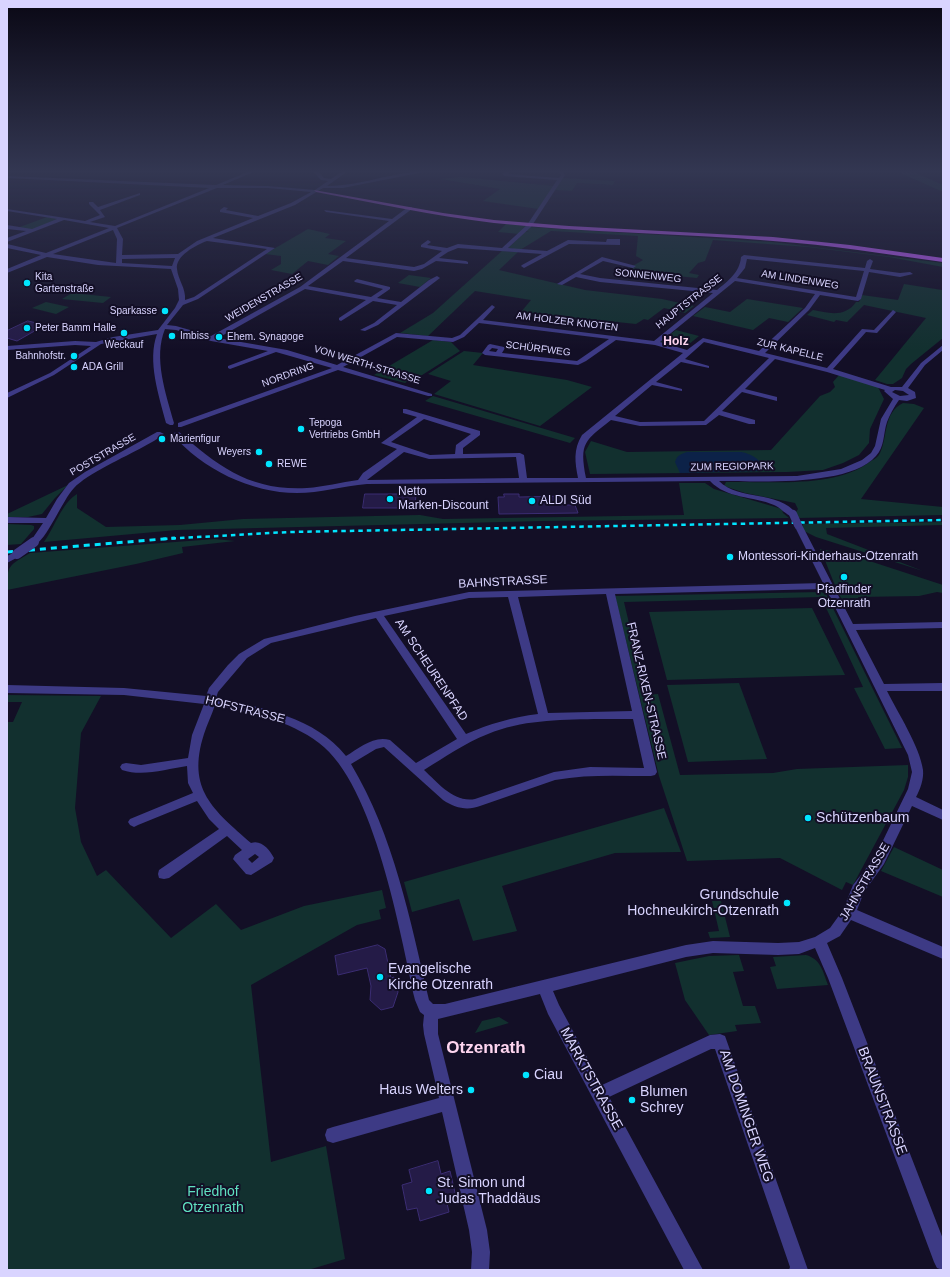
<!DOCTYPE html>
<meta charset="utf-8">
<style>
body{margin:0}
#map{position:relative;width:950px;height:1277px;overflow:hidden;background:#130f26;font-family:Arial,sans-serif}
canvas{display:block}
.frame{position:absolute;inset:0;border:8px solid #d9d4ff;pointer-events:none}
</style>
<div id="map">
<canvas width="950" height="1277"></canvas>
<div class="frame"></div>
</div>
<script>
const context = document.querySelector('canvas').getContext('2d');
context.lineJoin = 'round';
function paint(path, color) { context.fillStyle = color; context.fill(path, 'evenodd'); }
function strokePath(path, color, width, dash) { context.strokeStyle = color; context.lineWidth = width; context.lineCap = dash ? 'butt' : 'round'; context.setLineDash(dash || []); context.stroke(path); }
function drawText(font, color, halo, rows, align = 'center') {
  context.font = font + ' Arial,sans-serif'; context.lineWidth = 4; context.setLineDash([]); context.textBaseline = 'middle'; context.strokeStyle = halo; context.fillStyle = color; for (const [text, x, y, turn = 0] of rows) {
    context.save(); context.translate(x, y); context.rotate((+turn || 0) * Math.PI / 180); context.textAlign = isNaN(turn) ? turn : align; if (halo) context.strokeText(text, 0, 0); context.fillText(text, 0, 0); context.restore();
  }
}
paint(new Path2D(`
 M896,171H912L943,185V192Z
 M461,177L554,186L538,209L483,201L500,189L440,179Z
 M562,178L615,181L613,185L577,183L572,191L555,190Z
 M47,217L59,219L32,230L17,228Z
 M506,224L527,226L519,234L498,232Z
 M530,227L772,242L943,263V267L889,257L808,247L713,240L705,261L698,263L689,273L699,275L697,278L624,271L643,260L636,256L638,236L551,231L520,250L508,248L525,232L529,231H526Z
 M308,229L330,234L325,238L346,241L328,254L339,256L328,265L308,261L292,274L271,270L281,264V256L265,254Z
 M502,251L518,252L499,270L585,290L662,299L694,306L685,313L664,308L648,320L644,319L636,324L521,312L531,300L475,291L428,336L400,333L433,313Z
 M409,275L431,278L420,287L398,283Z
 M904,284L942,290L943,289V338L911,364L906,369L902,378L893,384H887L875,380L926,318L864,305L847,322L836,320L834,322L807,315L813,310C828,313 845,318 856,302H859L862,295L898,300Z
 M72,293L111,297L103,303L62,299Z
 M747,299L803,308L788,322L769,318L753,330L693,316L705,307L730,312Z
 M46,302L69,307L56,314L32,308Z
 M676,330L699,336L688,345L677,342L672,346L660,342Z
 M433,340L451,342L460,351L419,377L415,376L405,383L374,375Z
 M464,351L483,353L473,365L567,380L592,387L540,426L434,394L451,381L428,374Z
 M839,375L878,387L884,399L870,429L869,443L859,455L843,463L823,470L787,472L590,474L585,452L591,441L627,452L771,450L820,396L830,392L835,387L833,382Z
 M433,396L575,438L570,443L425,401Z
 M903,403L914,404L924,408L861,499L943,507V515L798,518L796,512L798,509L795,503L745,493L724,486L726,482C770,481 835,489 871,461C875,459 878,457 880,453C888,436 883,413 903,403Z
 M679,483H705L714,489L782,509L783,513L789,518L543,521L177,530L44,542C55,527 61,504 77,494V508L106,527L180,525L243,519L420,515L443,519L684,515Z
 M68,485L55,498L42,514L28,517H7V514Z
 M943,522V525L826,528L827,534L923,571L816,537L804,531L802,527L803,524Z
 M7,524L31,525L34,526V529L21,544L7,545Z
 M215,539L235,541L182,547L183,553L136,564L7,590C7,564 9,566 30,553Z
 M820,549L848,554L943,585V593L937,592L919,596L858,597L859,600H842C833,583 828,566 820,549Z
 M821,592L826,594L902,748L885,749L854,688L863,687L821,597L624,602L646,695L658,694L680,775L773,773L797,769L908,765V777L904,790L853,885L846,882L842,890L780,858L687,861L659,776L615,596Z
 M812,608L845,675L667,680L649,612Z
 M739,683L767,759L688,762L667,685Z
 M7,695L101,696L81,733L75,808L81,842L97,876L106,870L171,938L216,904L241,930L304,906L382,890L386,908L379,910L381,919L357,925L251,985L271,1162L326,1146L345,1259L308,1270H7V722H13L22,702H7Z
 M664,808L681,852L615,853L502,886L517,931L473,941L459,899L412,912L404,882Z
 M894,847L943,870V897L881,871Z
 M712,901H721L730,937L710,938L708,932L719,931Z
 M739,955L744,971L733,972L743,1006H755L761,1023L735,1025L737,1031L709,1035L685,1000L675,963L709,956Z
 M806,955C821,959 823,972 828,985L777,989L770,967L776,966L773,957Z
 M499,1017L509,1023L475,1033L482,1021Z`), '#12302f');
paint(new Path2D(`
 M687,452H741C752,454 757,458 764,466L761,471L680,473L675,462C677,455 681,454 687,452Z`), '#0c2248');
const building = new Path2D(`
 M28,321L45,325L17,341L7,338V331Z
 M365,494H416L415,508H363Z
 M504,494H519V497L565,496L564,505H575L578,513L499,514L498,497H504Z
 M378,945L385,949L391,978L394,977L398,992L393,1007L381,1010L370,1000L371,986L367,968L338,975L335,956Z
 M438,1161L441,1174L450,1171L456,1197L446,1199L449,1212L420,1221L417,1208L407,1210L402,1185L412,1182L409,1170Z`);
paint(building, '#241b47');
strokePath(building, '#3b2d73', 1);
paint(new Path2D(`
 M250,171H256L223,185L268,186L315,190L328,181L321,180L313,171H318L324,178L331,179L343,171H348L327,186C362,186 394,171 429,171L343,188H323L295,205L213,238L275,248L198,299L183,305L167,325L176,326L211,336L300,287L389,221L326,212L324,210L392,219L408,207H412V209L346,258L414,267L424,264L442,251L421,247V245L428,240L431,242L427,245L447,248L458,244L502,248L527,225L557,180L504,176L502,174L506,171H511L508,174L559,178L561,175L558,171H562L565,175L531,227L508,248L547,251L568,240L606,242L607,239H620V245L569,244L524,268L521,266L522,265L542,254L458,248L448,252L439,258L466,261L468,262V264L436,261L422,269L414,271L343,261L308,286L371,297L383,289L355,282L354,281L357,279L390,287V289L377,298L401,302L429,280L437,276L440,278L378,325L365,331L360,330L374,323L397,305L373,301L341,321L339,320V318L366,300L305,289L218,338L287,350L337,365L396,333L452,338L460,335L492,305L495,307L483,320L654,341L713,293L600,282L576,277L562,285L557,284L602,257L636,266L633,268L603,261L580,274L600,278L717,290C728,281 740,272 741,257L744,255L865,268L867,261L870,259L873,261L870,269L900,273L910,272L913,274L900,277L869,272L861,299L858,301L820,295L809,310L765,353L827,368L862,329L874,330L893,310L896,312L877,333L866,332L833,369L891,387H902L921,363L943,345V350L925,365L908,388L915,392L916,398L907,401L899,400C894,407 890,414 887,422C883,434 885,446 876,456C849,487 758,481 719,481C739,501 778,490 797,514L793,517C786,515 781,508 774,505C753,496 727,499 710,481L367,484C343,486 320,493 297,493C251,493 202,469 172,434L176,432H179C219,467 250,491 307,488C324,487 341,482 358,480L363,473L397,449L381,443L417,417L403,413V409H406L480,431V435L463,448V454L520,453L524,455L527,478H578C575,462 573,450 582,435L683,353L655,345L616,340L586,361L578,365L485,355L482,353L488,345L490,344L504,347L505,348L502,353L577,361L609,339L479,323L464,337L453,342L397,337L343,367L432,394V396H428L338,370L181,427H178V423L332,368L276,352L230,369L228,368V366L268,351L211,341L176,330L165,329C153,358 166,394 174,423L173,425H170L166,423C159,396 147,361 157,334L101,344L54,375L7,398V393L50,373L91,346L75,345L7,350V346L75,341L96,342L113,337L158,330L175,308L179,300L178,289L171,269L98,265L47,257L7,273V269L41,255L7,248V244L46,253L109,228L64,220L7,242V238L26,231L7,229V225L32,229L57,219L7,211V209L85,221L100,215L89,204V202H93L98,207L140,193V195L100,210L105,217L90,222L115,226L209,188L7,178V176L216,185ZM217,188H268L311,192L291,203L258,216L226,210L228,208L224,207L220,210V212L253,218L197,241L178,254L122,255L123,239L117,228ZM113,230L117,239L116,263L53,254ZM207,241L267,249L194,297L185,300C186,288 178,280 177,269C175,256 196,245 207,241ZM175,258L172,266L122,263V259ZM747,259L864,271L856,297L737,278L745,268ZM735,281L815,294L805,308L759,351L703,338L687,350L660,342ZM704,342L769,358L704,421L640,422L615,416L652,385L682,391V389L656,382L681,362L709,368V366L685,359ZM492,348L498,349L496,352L489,351ZM775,359L827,372L885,390L884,391L893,399L881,419L875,446L871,453L862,460L841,469L797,476L586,478C579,442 585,441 611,420L640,426L706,425L719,415L749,424H755V420L722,411L742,392L777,401V397L745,389ZM895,390L903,391L909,395L900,396L892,392ZM424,419L471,434L456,445L455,454L430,455L391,442ZM404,452L429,459L516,457L519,478L367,480Z
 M157,432H160L164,434C158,439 150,443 143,447C125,457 87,474 74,488C63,499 46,542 34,545L30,542L43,523H7V517L46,518L57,499L69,483L85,472Z
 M798,522L802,525L853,624L943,622V628L856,630L884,684L943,683V691H887C898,713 920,747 923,770C924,779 920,790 916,797L943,810V820L912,806L884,864L864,892L857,910L943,947V959L851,920L840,936L827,943L842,978L943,1239V1270L937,1268L934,1262L828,978L815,948L799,954L778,955L713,953L686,957L553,991L559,1005L602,1085L710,1035L720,1034L725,1036L808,1270H789L790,1267L715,1049H711L609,1097L703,1270H684L548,1014L540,994L438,1019V1034L487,1230L490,1252L489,1270H471L472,1252L469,1230L442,1112L333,1143L327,1141L325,1135L327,1129L333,1127L439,1098L424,1034L423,1025L424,1015L420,1012L415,1000C400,933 375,785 319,743C289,720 251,713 215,705C212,715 207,724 204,734C186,790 214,810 251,843C261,839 270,850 274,858L272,862L251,875L246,874L233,859L235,855L242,850L227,836L169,878L164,879L159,878L158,874L159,870L219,829L209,819L197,801L138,825L134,827L130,825L128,822L130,819L193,793L188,783L187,766C166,769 143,777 122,770L120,767L122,764L126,763L141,765L188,758L192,735L204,704L124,695L7,693V685L124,688L206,696L209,688L228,665L239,654L264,639L355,616L469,592L823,583L794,525ZM826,589L908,755L912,772L908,789L875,857L853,885L843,910L830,928L815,937L799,942L778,943L713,941L686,945L445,1004H433L429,1000C410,919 394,836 351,764L376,749L384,747L443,800C455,808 467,811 480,806L555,780C587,774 619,776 651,776L655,775L657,772L615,594ZM606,594L632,711L548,713L518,597ZM508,597L538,714C513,717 489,724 466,734L384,616L469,598ZM376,618L457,739L416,763L390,740C374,735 359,748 346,756C315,717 263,708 216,698L218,692L247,658L271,643ZM594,719H633L644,768L590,767L554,772L475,799C454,803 438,783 424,770C445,757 465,743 488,734C521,720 558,720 594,719ZM255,854L259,857L252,863L248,859Z
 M17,551L20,552L21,554L20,556L7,563V556Z`), '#3d3a85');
paint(new Path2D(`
 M314,190L443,213L494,220L569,226L773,237L850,245L943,258V262C886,254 830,245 773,241C680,233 587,233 494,223C434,216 375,203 316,192Z`), '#c25bff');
strokePath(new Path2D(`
 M163,539L289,532L943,520`), '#00e5ff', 2.5, [4.5, 4]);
strokePath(new Path2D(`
 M7,552L175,538`), '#00e5ff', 3, [6, 5]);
strokePath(new Path2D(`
 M793,514L798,525`), '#3d3a85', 8);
strokePath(new Path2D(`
 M17,554L34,542`), '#3d3a85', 10);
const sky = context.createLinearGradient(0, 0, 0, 350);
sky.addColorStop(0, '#0a0815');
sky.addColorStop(0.49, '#333752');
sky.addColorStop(1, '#33375200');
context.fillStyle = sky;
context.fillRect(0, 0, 950, 350);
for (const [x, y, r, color] of [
 [27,283,4,"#00e5ff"],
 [165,311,4,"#00e5ff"],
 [27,328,4,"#00e5ff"],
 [124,333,4,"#00e5ff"],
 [172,336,4,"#00e5ff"],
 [219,337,4,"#00e5ff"],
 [74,356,4,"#00e5ff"],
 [74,367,4,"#00e5ff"],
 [301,429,4,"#00e5ff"],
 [162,439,4,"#00e5ff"],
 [259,452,4,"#00e5ff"],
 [269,464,4,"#00e5ff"],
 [390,499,4,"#00e5ff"],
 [532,501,4,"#00e5ff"],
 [730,557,4,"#00e5ff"],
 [844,577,4,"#00e5ff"],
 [808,818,4,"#00e5ff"],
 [787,903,4,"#00e5ff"],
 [380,977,4,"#00e5ff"],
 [526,1075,4,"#00e5ff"],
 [471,1090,4,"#00e5ff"],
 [632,1100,4,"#00e5ff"],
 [429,1191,4,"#00e5ff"]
]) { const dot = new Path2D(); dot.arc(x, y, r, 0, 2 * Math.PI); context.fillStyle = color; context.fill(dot); strokePath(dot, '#130f26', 1.5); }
drawText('10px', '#d9d4ff', '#130f26', [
 ["SONNENWEG",648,276,6],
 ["AM LINDENWEG",800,280,9],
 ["WEIDENSTRASSE",264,298,-30],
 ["HAUPTSTRASSE",689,302,-38],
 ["AM HOLZER KNOTEN",567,322,7],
 ["SCHÜRFWEG",538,349,7],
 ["ZUR KAPELLE",790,350,14],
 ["VON WERTH-STRASSE",367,365,17],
 ["NORDRING",288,375,-20],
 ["POSTSTRASSE",103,455,-30],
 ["ZUM REGIOPARK",732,467,-1]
]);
drawText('10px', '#d9d4ff', '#130f26', [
 ["Kita",35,277],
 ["Gartenstraße",35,289],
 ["Sparkasse",157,311,"right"],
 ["Peter Bamm Halle",35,328],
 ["Imbiss",180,336],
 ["Ehem. Synagoge",227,337],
 ["Weckauf",124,345,"center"],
 ["Bahnhofstr.",66,356,"right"],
 ["ADA Grill",82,367],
 ["Tepoga",309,423],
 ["Vertriebs GmbH",309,435],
 ["Marienfigur",170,439],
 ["Weyers",251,452,"right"],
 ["REWE",277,464]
], 'left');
drawText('bold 12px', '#ffd6f0', '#130f26', [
 ["Holz",676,342]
]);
drawText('12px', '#d9d4ff', '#130f26', [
 ["Netto",398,492],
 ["Marken-Discount",398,506],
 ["ALDI Süd",540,501],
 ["Montessori-Kinderhaus-Otzenrath",738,557],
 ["Pfadfinder",844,590,"center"],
 ["Otzenrath",844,604,"center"]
], 'left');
drawText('12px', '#d9d4ff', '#130f26', [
 ["BAHNSTRASSE",503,582,-3],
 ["AM SCHEURENPFAD",431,670,56],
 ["FRANZ-RIXEN-STRASSE",646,691,77],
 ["HOFSTRASSE",245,710,14],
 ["JAHNSTRASSE",865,882,-60]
]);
drawText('14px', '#d9d4ff', '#130f26', [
 ["Schützenbaum",816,818],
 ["Grundschule",779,895,"right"],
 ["Hochneukirch-Otzenrath",779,911,"right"],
 ["Evangelische",388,969],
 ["Kirche Otzenrath",388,985],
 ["Ciau",534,1075],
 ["Haus Welters",463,1090,"right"],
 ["Blumen",640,1092],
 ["Schrey",640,1108],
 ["St. Simon und",437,1183],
 ["Judas Thaddäus",437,1199]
], 'left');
drawText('14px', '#d9d4ff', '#130f26', [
 ["MARKTSTRASSE",591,1079,61],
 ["BRAUNSTRASSE",882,1101,69],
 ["AM DOMINGER WEG",746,1116,71]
]);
drawText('14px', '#5fe0c0', '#130f26', [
 ["Friedhof",213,1192],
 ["Otzenrath",213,1208]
]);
drawText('bold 17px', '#ffd6f0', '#130f26', [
 ["Otzenrath",486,1048]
]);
</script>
